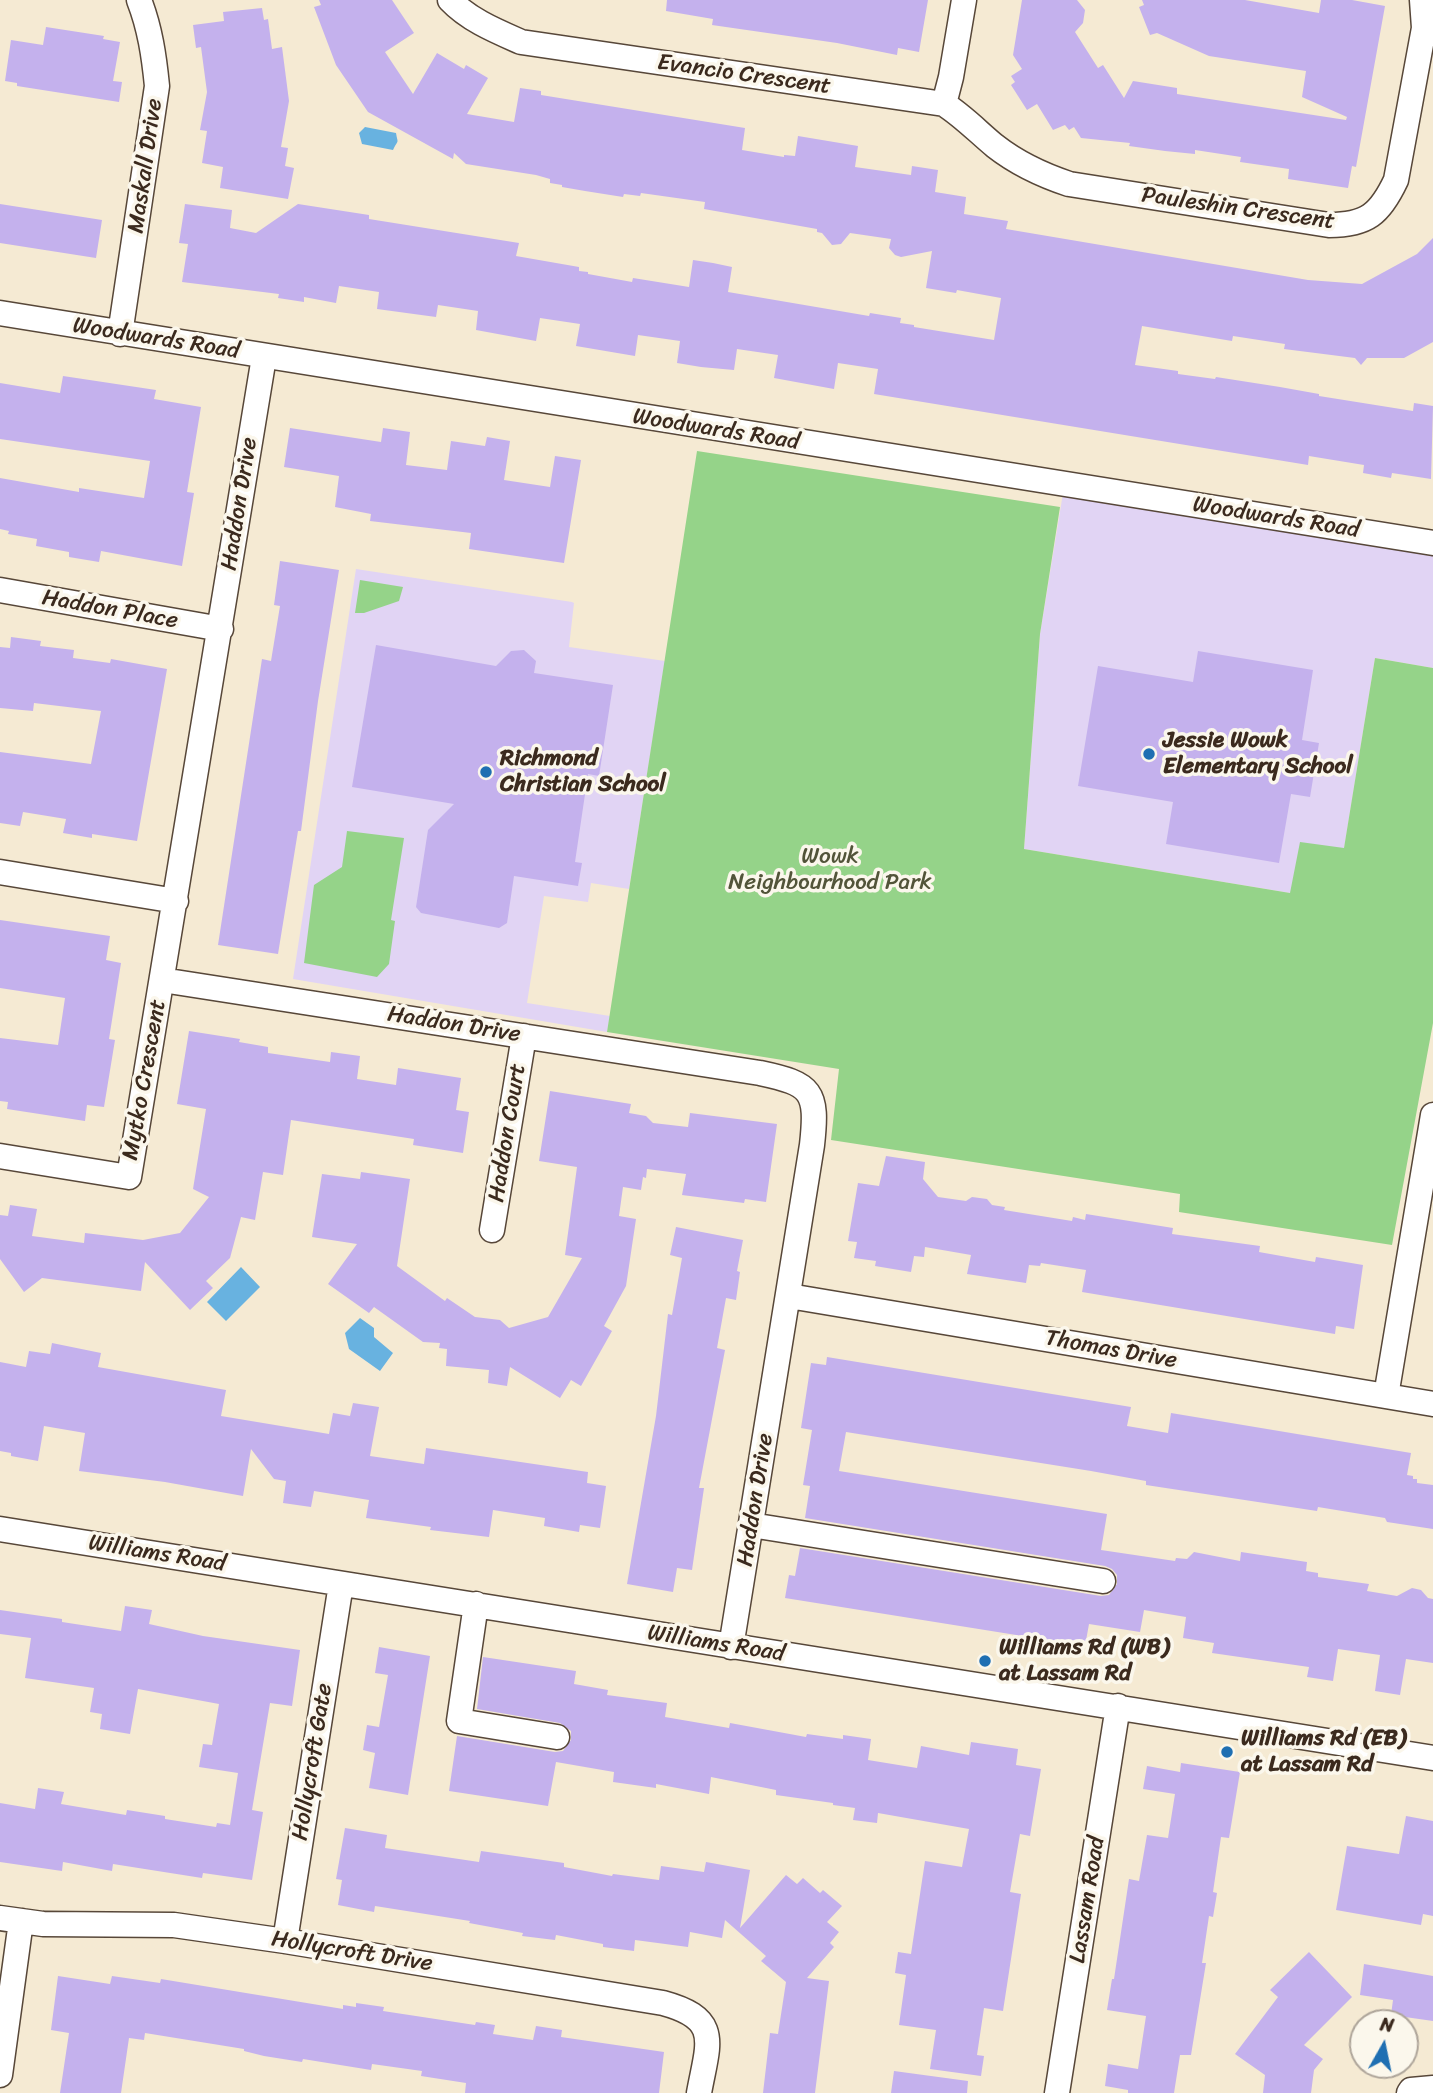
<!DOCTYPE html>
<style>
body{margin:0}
#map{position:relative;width:1433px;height:2093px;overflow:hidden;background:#f5ead3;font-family:Sriracha,sans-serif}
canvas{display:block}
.north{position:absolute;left:1349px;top:2009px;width:70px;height:70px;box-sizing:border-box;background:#fbf7ec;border:2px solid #aea59a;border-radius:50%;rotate:9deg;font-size:19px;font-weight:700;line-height:28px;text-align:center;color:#3b2a1e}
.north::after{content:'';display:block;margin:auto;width:24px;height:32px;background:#1f6fb2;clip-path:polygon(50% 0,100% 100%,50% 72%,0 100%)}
</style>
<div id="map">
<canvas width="1433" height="2093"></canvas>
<div class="north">N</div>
</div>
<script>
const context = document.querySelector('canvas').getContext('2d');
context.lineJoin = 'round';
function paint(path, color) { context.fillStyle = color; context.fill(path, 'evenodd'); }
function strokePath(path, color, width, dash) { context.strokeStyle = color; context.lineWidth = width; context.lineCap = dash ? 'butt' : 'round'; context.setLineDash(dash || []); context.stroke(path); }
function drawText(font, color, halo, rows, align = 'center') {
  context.font = font + ' Sriracha,sans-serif'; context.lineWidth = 7; context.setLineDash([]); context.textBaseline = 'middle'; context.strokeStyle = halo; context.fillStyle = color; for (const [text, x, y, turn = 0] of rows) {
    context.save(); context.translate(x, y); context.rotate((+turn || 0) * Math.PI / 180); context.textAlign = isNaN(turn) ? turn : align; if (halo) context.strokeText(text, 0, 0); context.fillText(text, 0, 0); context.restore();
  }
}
paint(new Path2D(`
 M1064,487L1433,546V668L1375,658L1344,849L1290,893L1024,849L1040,634Z
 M356,569L572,602L574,603L569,647L665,661L629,889L591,883L588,902L544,896L527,1003L610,1016L607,1032L293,979Z`), '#e1d4f4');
paint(new Path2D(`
 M697,451L1060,507L1040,634L1024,849L1290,893L1300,842L1344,848L1375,658L1433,668V1023L1392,1245L1179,1212L1180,1194L831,1140L839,1069L607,1032Z
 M360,580L403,587L399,601L364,613H355Z
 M347,831L404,838L391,920L395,921L389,964L377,977L304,963L314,885L342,867Z`), '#95d389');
paint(new Path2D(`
 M365,127L396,133C398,145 399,138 393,150L362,144L359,133Z
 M241,1267L260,1287L226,1321L207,1302Z
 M360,1318L374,1328V1337L393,1353L380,1371L349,1349L345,1333Z`), '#68b2e0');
paint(new Path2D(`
 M319,0H392L414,33L385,52L413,94L437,53L464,69L466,65L488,78L467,114L514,122L520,88L541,91V95L745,128L742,150L784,157V155L795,156L798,136L858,146L855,167L911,175L912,166L938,170L935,192L966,197L964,214L1008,221L1006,229L1308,280L1362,284L1417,254L1433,238V342L1404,358H1367L1361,365L1355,358L1284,349L1285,344L1233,336L1232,341L1142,326L1135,365L1178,371V374L1215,379L1216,377L1280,387L1319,394V396L1413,411L1414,403L1433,406L1431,479L1392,473L1391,478L1363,473L1364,465L1309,456L1308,465L874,394L878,369L838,363L834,389L774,378L778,355L737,349L734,370L701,367L677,363L680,341L638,335L635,356L576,346L580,324L540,318L536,341L476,330L478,311L438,305L436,317L377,309L379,292L339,286L336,303L304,297V302L278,298L279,294L182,282L188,244L179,243L185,204L232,210L230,228L256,233L298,204L369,215V219L519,243L516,256L579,267V271L588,272V274L632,282L633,278L689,287L693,260L713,263L732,267L728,292L869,316L870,313L901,318L900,323L914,325V327L994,340L1001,298L957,290L956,293L926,288L932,251L901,257L895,255L889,248L891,239L850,233L841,244L832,245L822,233L817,232V229L704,209L705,202L641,193L640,196L624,194L623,197L585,191L562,187V185L550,183V179L536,175L466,164L454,153L453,159L368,112L336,65L314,7L321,5Z
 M667,0H928L919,52L898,48L897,55L837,43L712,25L713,19L666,11Z
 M1022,0H1077L1085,10L1083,23L1075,32L1098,68L1103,65L1124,98L1133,81L1177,88V94L1346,120L1347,117L1302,97L1306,71L1209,56L1157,33L1150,35L1139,7L1144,5L1142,0H1245L1319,13L1321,0H1352L1385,6L1356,167L1352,166L1348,188L1288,179L1289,169L1240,162L1241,157L1195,150V154L1165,151L1129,146L1130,143L1081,138L1074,127L1069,130L1065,125L1053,130L1037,104L1027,110L1011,85L1015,82L1011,76L1022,69L1013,55Z
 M262,8L264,20L268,19L272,49L282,47L289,101L281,147L288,148L285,166L294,168L288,199L220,188L223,167L202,163L207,131L200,130L207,92L201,47L196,48L193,25L224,21L223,12Z
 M46,27L104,36L103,39L120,42L113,81L122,82L119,102L17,86V83L5,81L11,40L43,45Z
 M0,204L102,220L96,258L0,243Z
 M63,376L156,390L154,399L201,407L187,492L194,493L182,566L101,551L99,562L69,557V552L36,546L37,539L8,534L9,531L0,529V478L79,492V488L144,498L150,461L0,439V383L60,393Z
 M290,428L381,442L383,428L410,432L406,465L447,470L451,441L485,446L487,437L510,441L504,480L550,487L555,456L581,460L564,563L469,549L471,533L370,521L371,514L335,507L339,476L284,467Z
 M280,561L339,570L318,701L301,831H298L278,954L218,945L262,659L271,661L280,606L274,605Z
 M11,637L41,641L40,646L74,650L73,658L110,663L111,659L167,669L137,841L92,834V838L63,833L66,819L23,812L20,826L0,823V752L91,764L101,711L34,703L33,711L0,708V647L10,648Z
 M376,645L496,666L511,651L524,650L536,661L534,673L613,685L599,776L588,774L575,862L582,863L578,886L514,876L507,923L499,928L421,913L416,907L428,830L454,804L352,787Z
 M1198,651L1313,670L1302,740L1319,743L1310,797L1291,794L1279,863L1166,844L1173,802L1078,786L1098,666L1193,682Z
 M0,920L110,936L106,960L121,963L109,1039L115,1040L104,1107L87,1105L85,1121L7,1109L8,1102L0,1101V1038L58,1045L65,998L0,988Z
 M189,1031L240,1039L239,1042L268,1047V1053L330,1062L331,1052L360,1056L357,1079L396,1085L398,1068L461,1078L456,1110L469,1112L463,1153L413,1145L414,1139L291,1120L283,1175L263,1172L255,1220L241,1217L230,1258L206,1281L213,1288L190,1310L145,1262L141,1291L42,1278L24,1292L0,1259V1215L8,1216L10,1205L37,1209L32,1236L84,1243L85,1233L143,1240L180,1233L209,1197L193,1189L206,1109L177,1104Z
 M550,1091L631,1104L629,1113L646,1116L653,1123L688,1127L690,1113L777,1124L766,1202L745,1199L744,1203L682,1195L686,1174L647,1169L646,1178L643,1177L641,1190L623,1187L619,1216L636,1219L626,1286L604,1326L612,1331L581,1386L571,1380L560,1398L510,1367L507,1386L488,1383L489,1370L446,1366L447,1349L439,1348L440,1343L423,1342L374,1307L369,1313L328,1284L357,1244L312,1237L322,1174L360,1179L361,1172L410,1179L397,1266L445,1301L447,1298L475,1317L500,1320L509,1328L548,1317L582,1258L565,1255L577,1167L539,1161Z
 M886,1156L925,1162L923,1179L938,1197L966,1201L972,1197L987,1199L992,1205L1005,1207L1004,1210L1072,1221L1073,1217L1085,1220L1086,1214L1173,1228L1172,1234L1260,1246L1259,1252L1315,1262L1316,1257L1363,1265L1354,1329L1336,1326L1335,1334L1082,1292L1086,1270L1041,1263L1040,1266L1029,1265L1026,1283L967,1274L971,1255L925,1247L924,1257L914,1256L911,1272L875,1266L876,1261L854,1258L857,1242L848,1241L858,1183L879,1186Z
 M676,1227L743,1240L737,1271L740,1272L736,1300L726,1298L717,1348L725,1350L699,1488H704L692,1570L677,1568L673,1592L627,1584L656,1416L668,1314L672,1315L682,1258L670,1255Z
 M52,1343L101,1353L98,1367L226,1390L221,1416L329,1434L333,1413L350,1416L353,1403L379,1407L370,1456L424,1464L426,1448L588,1472L587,1483L606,1486L600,1528L580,1525L579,1532L544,1526L545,1518L493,1510L489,1537L430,1530L431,1527L366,1518L369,1500L314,1491L311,1507L283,1503L286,1481L274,1479L251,1449L243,1496L165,1482L79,1471L85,1433L44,1426L38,1461L11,1456V1453L0,1451V1362L26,1367L29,1351L50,1354Z
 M827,1357L1131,1407L1127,1426L1168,1433L1171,1413L1411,1453L1407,1475L1413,1476V1479H1417V1483L1433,1485V1529L1387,1522L1385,1518L1318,1507L1317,1511L1146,1485V1481L1091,1471L846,1432L839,1471L1107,1514L1101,1550L1175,1561L1176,1558L1187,1559L1194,1552L1240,1561L1241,1552L1307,1562L1306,1571L1318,1573V1577L1369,1584L1367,1591L1397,1596L1412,1588L1421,1590L1428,1598L1433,1599V1663L1406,1659L1400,1695L1375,1691L1380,1655L1338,1649L1333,1681L1307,1677L1309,1667L1212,1653L1214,1643L1183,1638L1186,1617L1144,1610L1140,1632L1089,1624L1085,1646L785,1598L789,1575L795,1576L800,1548L1101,1596L1109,1595L1117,1584V1575L1112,1569L1105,1566L805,1518L810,1486L803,1485L812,1430L801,1428L811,1363L826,1365Z
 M125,1606L152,1610L149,1624L203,1636L300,1650L292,1706L270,1703L252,1810L263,1812L252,1880L203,1873L202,1878L113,1864L112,1871L63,1862L62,1871L0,1862V1803L35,1809L38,1788L64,1792L61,1804L126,1815L127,1810L165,1816V1819L216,1827L217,1823L230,1825L238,1773L199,1767L203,1744L212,1745L219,1704L138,1689L130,1734L100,1729L102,1714L90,1712L94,1688L25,1678L31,1638L0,1634V1610L62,1619V1622L121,1631Z
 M379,1647L430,1656L408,1795L369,1788L375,1753L363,1750L367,1725L379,1727L388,1675L375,1673Z
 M483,1657L576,1671L574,1684L608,1690L607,1695L667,1703L665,1717L729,1728L730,1723L806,1737L807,1734L843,1739V1735L871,1739L868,1760L917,1768L921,1746L969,1755L971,1742L1018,1749L1016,1765L1041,1769L1030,1836L1020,1834L1010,1892L1021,1894L1003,2011L984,2008L977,2055L984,2056L981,2076L930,2069L936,2030L899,2025L906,1975L895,1973L898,1952L911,1954L925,1861L962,1867L969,1829L878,1813L877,1823L853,1820L855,1808L833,1805V1803L776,1795V1790L711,1777L709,1794L656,1784V1788L613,1782L614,1772L556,1762L548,1806L449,1791L457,1736L555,1752L563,1751L571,1740V1731L560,1723L477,1709Z
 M1181,1763L1240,1772L1229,1838L1221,1837L1213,1892L1217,1893L1213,1917L1209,1916L1202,1963H1206L1191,2055H1180L1174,2093H1128V2090L1105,2086L1108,2064L1138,2069L1146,2016L1107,2010L1112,1979H1114L1129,1879L1139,1881L1147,1835L1168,1838L1175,1794L1143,1789L1147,1766L1180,1772Z
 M1406,1816L1433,1821V1916L1423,1914L1421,1925L1336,1910L1347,1846L1399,1854Z
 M345,1828L387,1835L385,1848L479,1862L481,1851L564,1863V1867L612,1876L613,1874L659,1880L661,1866L704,1872L706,1862L750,1870L740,1928L786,1875L797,1884L803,1878L820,1893L823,1890L842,1906L827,1922L839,1932L830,1943L834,1947L807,1978L829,1981L815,2093H763L770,2033L778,2034L786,1982L761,1961L766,1956L725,1920L722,1938L690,1932L688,1947L635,1940L634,1951L603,1947V1944L556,1935L555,1940L522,1936L523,1933L469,1923L470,1921L375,1906L374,1912L338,1905L342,1880L336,1879Z
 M1309,1952L1352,1997L1304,2045L1323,2059L1314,2070L1311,2093H1263L1265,2075L1235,2054L1278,1997L1270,1990Z
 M1364,1964L1433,1976V2021L1391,2015L1393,2000L1360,1995Z
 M58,1976L110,1984L112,1976L160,1983L161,1979L343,2009V2005L356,2007V2003L384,2007L383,2011L475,2025L476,2022L495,2025L493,2034L533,2040L536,2026L562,2030L561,2037L664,2052L659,2093H465L466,2083L421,2076L422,2071L372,2064L371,2070L303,2059L302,2062L264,2056L244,2051V2049L145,2033L144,2040L129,2038L121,2093H60L69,2033L51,2030Z
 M894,2071L968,2081L967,2093H891Z`), '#c4b1ed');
const minor = new Path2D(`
 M450,0C469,20 496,31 521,42L944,104C963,116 978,132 995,146C1018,164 1042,175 1069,184L1329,225C1367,225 1380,214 1396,180L1424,28L1422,0
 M944,104L951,77L964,0
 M0,313L1433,543
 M120,334L157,86C154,56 150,28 139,0
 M0,590L221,629
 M0,872L176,901
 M162,980L760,1073C812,1084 818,1091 812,1145L731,1647
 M0,1156L129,1177L264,357
 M492,1230L524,1036
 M789,1296L1433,1404
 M1386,1396L1433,1115
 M751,1525L1103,1581
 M0,1529L1433,1758
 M476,1604L459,1721L557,1737
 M0,1918L43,1924L174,1925L285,1941L663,2003C722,2019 708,2043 699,2093
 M285,1941L341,1584
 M0,2075L21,1921
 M1057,2093L1118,1706
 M1409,2093L1411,2090L1433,2088`);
strokePath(minor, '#574739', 27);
strokePath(minor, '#fff', 24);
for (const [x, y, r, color] of [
 [1149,754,7,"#1f6fb2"],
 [486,772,7,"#1f6fb2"],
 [985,1661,7,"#1f6fb2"],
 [1227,1752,7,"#1f6fb2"]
]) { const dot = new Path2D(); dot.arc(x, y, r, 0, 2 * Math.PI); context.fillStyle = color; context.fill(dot); strokePath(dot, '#fbf7ec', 2.5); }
drawText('23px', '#3b2a1e', '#fbf7ec', [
 ["Evancio Crescent",744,75,8],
 ["Maskall Drive",146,166,-82],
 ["Pauleshin Crescent",1238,209,8],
 ["Woodwards Road",156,339,9],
 ["Woodwards Road",716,430,9],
 ["Haddon Drive",240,504,-81],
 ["Woodwards Road",1276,518,9],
 ["Haddon Place",110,610,10],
 ["Haddon Drive",454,1025,9],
 ["Mytko Crescent",145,1080,-80],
 ["Haddon Court",508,1133,-81],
 ["Thomas Drive",1111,1350,10],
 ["Haddon Drive",756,1500,-81],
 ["Williams Road",157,1554,9],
 ["Williams Road",716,1644,9],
 ["Hollycroft Gate",313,1762,-81],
 ["Lassam Road",1088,1900,-81],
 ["Hollycroft Drive",352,1952,9]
]);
drawText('bold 23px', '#3b2a1e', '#fbf7ec', [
 ["Jessie Wowk",1163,741],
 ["Elementary School",1163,767],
 ["Richmond",500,759],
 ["Christian School",500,785],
 ["Williams Rd (WB)",999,1648],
 ["at Lassam Rd",999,1674],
 ["Williams Rd (EB)",1241,1739],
 ["at Lassam Rd",1241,1765]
], 'left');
drawText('23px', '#525439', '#fbf7ec', [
 ["Wowk",830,857],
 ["Neighbourhood Park",830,883]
]);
</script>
